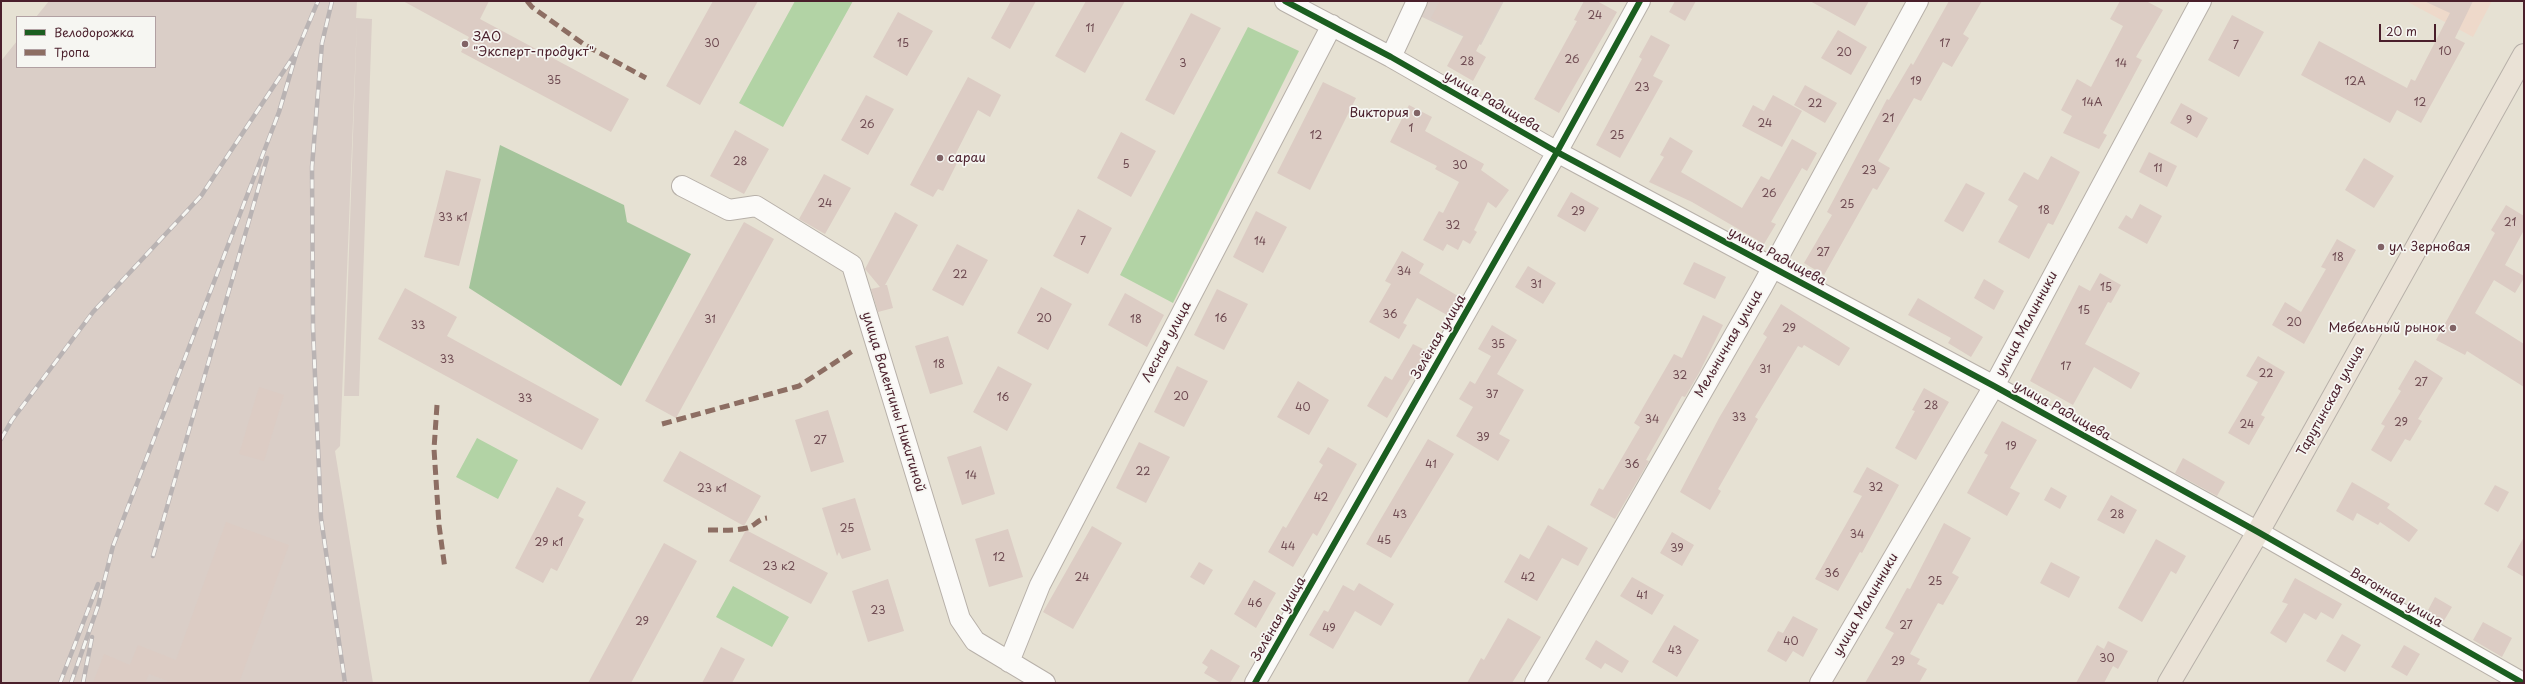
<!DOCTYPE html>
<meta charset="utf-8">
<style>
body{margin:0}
#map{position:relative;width:2525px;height:684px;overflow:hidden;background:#e6e1d3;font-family:"Playpen Sans",sans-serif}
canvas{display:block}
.frame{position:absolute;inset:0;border:2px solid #4a1f2b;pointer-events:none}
.legend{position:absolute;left:16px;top:16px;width:140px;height:52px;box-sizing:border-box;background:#f6f6f2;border:1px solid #b1a0a2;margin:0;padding:5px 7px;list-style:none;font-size:12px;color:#4a1f2b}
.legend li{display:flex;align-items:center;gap:8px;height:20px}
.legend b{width:20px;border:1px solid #b1a0a2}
.scale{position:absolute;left:2379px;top:24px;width:57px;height:18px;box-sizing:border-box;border:2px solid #4a1f2b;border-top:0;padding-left:5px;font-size:12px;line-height:14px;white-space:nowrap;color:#4a1f2b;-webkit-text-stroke:3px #f6f6f2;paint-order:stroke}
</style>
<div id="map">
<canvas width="2525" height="684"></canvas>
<div class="frame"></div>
<ul class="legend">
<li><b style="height:5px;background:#1b5e20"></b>Велодорожка</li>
<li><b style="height:5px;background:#8d6e63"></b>Тропа</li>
</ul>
<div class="scale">20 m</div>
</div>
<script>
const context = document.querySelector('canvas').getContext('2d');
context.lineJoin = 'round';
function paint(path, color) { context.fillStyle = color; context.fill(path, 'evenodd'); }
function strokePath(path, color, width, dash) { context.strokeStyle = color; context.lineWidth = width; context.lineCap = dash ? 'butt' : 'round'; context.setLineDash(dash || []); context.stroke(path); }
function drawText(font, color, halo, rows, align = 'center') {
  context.font = font + ' "Playpen Sans",sans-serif'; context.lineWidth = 3.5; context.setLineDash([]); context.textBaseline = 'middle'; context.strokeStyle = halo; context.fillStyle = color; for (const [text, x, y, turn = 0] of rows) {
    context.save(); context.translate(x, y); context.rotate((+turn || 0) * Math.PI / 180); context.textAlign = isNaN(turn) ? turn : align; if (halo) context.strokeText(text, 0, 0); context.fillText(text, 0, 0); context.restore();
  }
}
paint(new Path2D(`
 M2406,1H2492L2473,37Z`), '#eed9ca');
paint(new Path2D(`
 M49,1H357L356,18L372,19L359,396H344L357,20L340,446L335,451L373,683H1V61L17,41V67H155V17H36Z
 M1425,1H1504L1481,45L1418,15Z`), '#dacec7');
paint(new Path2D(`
 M795,1H853L783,127L739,103Z
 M1248,27L1299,51L1173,303L1120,275Z
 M477,438L518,460L498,499L456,477Z
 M733,586L789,617L772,647L716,617Z`), '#b2d3a5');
paint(new Path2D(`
 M500,145L624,205L627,222L691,254L621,386L469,288Z`), '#a4c49b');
paint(new Path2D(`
 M403,1H489L480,19L629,99L611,132L461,52L469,37Z
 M713,1H758L700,105L666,86Z
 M1011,1H1036L1010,49L991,38Z
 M1086,1H1125L1085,73L1055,56Z
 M1440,1H1502L1476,51L1486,57L1473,81L1447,66L1464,35L1431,18Z
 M1584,1H1597L1617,12L1559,113L1534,99L1577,21L1574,20Z
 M1675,1H1696L1685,21L1669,12Z
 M1810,1H1869L1855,26Z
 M1949,1H1982L1963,34L1969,38L1952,67L1943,62L1921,101L1914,98L1878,161L1890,168L1877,190L1873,188L1824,275L1804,263L1832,215L1827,212L1887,99L1889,100L1911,63L1913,65Z
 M2120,1H2146L2163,10L2136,57L2142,60L2103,133L2107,135L2099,149L2063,133L2072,116L2061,110L2077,79L2091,87L2123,26L2110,19Z
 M2424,1H2473L2455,38L2465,43L2421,123L2397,110L2390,123L2301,75L2319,41L2407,88L2411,79L2415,81L2450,13Z
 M898,12L933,31L907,76L873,57Z
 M1191,13L1221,28L1174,115L1145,100Z
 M2232,15L2264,32L2239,77L2208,60Z
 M1838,30L1867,47L1851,75L1821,58Z
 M1651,35L1670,45L1653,76L1663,81L1620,158L1596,145L1642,59L1639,57Z
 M968,77L1001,95L990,117L978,110L954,157L959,159L943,191L938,189L933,197L910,185Z
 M1323,82L1356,98L1310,190L1277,173Z
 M1805,85L1837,103L1825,123L1794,105Z
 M866,95L894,109L868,155L841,140Z
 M1773,95L1802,111L1782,147L1742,126L1753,105L1764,111Z
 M2181,103L2208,118L2197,138L2170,123Z
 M1409,105L1432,117L1425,131L1484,164L1481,170L1509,190L1496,208L1488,202L1474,230L1477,232L1470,244L1463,240L1458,250L1447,244L1443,251L1423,240L1439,211L1443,213L1459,182L1435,169L1437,166L1390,142Z
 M735,130L769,149L744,194L710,176Z
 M1121,132L1156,151L1131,197L1097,178Z
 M1670,137L1693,151L1681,172L1742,208L1761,176L1769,180L1792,139L1817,153L1807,171L1802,168L1771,222L1776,224L1764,244L1692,202L1649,182L1664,157L1660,155Z
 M2149,152L2177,166L2167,187L2139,172Z
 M2051,156L2080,172L2053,225L2048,223L2029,259L1998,242L2018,206L2008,200L2024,172L2038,180Z
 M2364,158L2394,176L2374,208L2345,190Z
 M446,170L481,179L459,266L424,257Z
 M824,174L851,188L825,234L799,219Z
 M1966,183L1985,193L1963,232L1944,221Z
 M1571,192L1599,208L1585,232L1557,216Z
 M2140,204L2162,216L2147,244L2118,228L2126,215L2132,219Z
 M2506,205L2524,216V230L2505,265L2524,276V278L2515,293L2494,280L2475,313L2524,344V387L2467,351L2465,355L2436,340L2495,233L2491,230Z
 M1078,209L1112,228L1088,274L1053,256Z
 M1256,211L1287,227L1263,273L1233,257Z
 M895,212L918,225L885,285H887L893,308L878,312L871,289L880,287L865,269Z
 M744,222L774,239L676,418L645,401Z
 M2337,239L2356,250L2304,344L2272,325L2285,302L2301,312L2326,269L2321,267Z
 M957,244L988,260L963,306L932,290Z
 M1402,251L1424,264L1419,273L1458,296L1447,315L1417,298L1403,323L1407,325L1399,339L1369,322L1391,284L1385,281Z
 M1694,262L1726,277L1715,299L1683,284Z
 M1528,266L1556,283L1543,304L1515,287Z
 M2100,273L2121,285L2111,303L2108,302L2085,344L2140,373L2131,389L2094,367L2073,405L2030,381L2079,285L2090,291Z
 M1984,279L2004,291L1994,310L1974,298Z
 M1041,287L1072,304L1048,350L1017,333Z
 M405,288L457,317L447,336L599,419L582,450L378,339Z
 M1217,289L1248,304L1224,350L1194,335Z
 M1125,293L1164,315L1147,347L1108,325Z
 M1918,298L1983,337L1971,357L1948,343L1951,338L1908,315Z
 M1781,304L1850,348L1839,366L1804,345L1802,348L1798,346L1755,417L1758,419L1718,489L1721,491L1710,510L1680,492L1719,418L1767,337L1763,334Z
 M1703,315L1723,325L1699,373L1685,397L1682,396L1646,460L1649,461L1615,519L1590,505L1599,488L1603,490L1640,427L1634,423L1674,354L1682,358Z
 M1492,325L1517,340L1497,374L1524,390L1499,434L1510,440L1498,461L1456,436L1473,407L1459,399L1470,381L1475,384L1491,356L1478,349Z
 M948,336L963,384L930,394L915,346Z
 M1413,344L1427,351L1387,418L1367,406L1385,376L1392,380Z
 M2258,356L2285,372L2261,415L2265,417L2249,445L2228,433L2258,382L2246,376Z
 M2415,360L2443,378L2418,419L2422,421L2410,441L2405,439L2391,462L2371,450L2385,426L2381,424L2401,391L2398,389Z
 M998,366L1032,384L1007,431L973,412Z
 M1177,366L1208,381L1184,427L1154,412Z
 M1298,381L1329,400L1309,435L1277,417Z
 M259,387L284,395L264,461L239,454Z
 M1924,388L1949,402L1916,460L1895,448L1915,411L1912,410Z
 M828,410L844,462L811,472L795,420Z
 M2002,421L2037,440L2010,488L2020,493L2007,516L1967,493L1988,455L1984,453Z
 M1428,439L1454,454L1391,558L1366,544Z
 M1139,442L1170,457L1146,503L1116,488Z
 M981,446L995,494L962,505L947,457Z
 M1328,447L1357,464L1317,536L1313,533L1293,567L1268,552L1283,526L1286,528L1323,465L1319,462Z
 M680,451L761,496L744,526L663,481Z
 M2183,458L2225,482L2217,496L2175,473Z
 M1867,467L1899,485L1862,553L1860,552L1838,591L1815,579L1862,496L1853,492Z
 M2352,482L2390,504L2387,508L2418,530L2409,542L2380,522L2378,525L2357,513L2353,521L2336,511Z
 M2495,485L2509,492L2498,512L2484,504Z
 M557,487L586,502L578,516L584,519L557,571L551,568L543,583L515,568Z
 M2051,487L2067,496L2060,509L2044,500Z
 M2111,495L2137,510L2124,534L2097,520Z
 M855,498L871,550L842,559L839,552L837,556L822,508Z
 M226,522L289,545L239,683H173L149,674L145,683H93L104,654L130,665L138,645L176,660Z
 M1944,523L1971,538L1952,573L1959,577L1943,605L1938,603L1910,654L1920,659L1917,664L1927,669L1919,683H1865L1894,633L1885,628L1907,588L1910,589Z
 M1548,525L1588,548L1578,566L1562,558L1537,601L1504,582L1520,554L1529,559Z
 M1092,526L1122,543L1073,629L1043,612Z
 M1008,529L1023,577L989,587L975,539Z
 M746,530L828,573L811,604L729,561Z
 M1672,532L1694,545L1682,566L1660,553Z
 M2524,537V577L2507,567Z
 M2156,539L2186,556L2176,574L2171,571L2142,622L2118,608Z
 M664,543L697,561L631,683H588Z
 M1199,562L1213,570L1204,585L1190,577Z
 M2051,562L2080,577L2069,598L2040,583Z
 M1632,577L1664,595L1652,615L1620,596Z
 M2295,578L2342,604L2333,619L2321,612L2316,620L2304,613L2286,643L2270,633L2288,604L2282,602Z
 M888,579L904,631L868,642L852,591Z
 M1254,580L1276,593L1256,628L1234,614Z
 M1359,583L1394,604L1381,626L1355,611L1333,649L1309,635L1324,610L1328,612L1343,585L1354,591Z
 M2435,597L2452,607L2442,624L2426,614Z
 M1793,616L1818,629L1803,657L1793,651L1786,662L1767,651L1778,631L1783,633Z
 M1508,618L1541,637L1512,683H1467L1481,658L1484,660Z
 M2483,622L2512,638L2502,657L2473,640Z
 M1674,625L1699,640L1677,677L1652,662Z
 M2342,634L2361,645L2345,672L2326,661Z
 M1596,640L1629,661L1622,673L1605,663L1601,669L1585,659Z
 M2108,641L2128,651L2118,669L2113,666L2104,683H2076L2097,645L2104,649Z
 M2404,645L2420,654L2407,676L2391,667Z
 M721,647L745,659L732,683H702Z
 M1211,649L1240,666L1230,683H1221L1204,673L1208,667L1202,663Z`), '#dcccc4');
const minor = new Path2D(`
 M1285,1L1391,57L1557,152L1994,386L2258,532L2523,683
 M1391,57L1417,1
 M682,186L729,210L756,206L852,265L960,619L975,641L1045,683
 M1009,662L1040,585L1332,25
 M1255,683L1557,152L1640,1
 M1535,683L1762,287L1918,1
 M1820,683L1994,386L2201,1`);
const primary = new Path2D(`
 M2169,683L2258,532L2524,55`);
strokePath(minor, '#b7b0a9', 22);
strokePath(primary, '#b7b0a9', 24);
strokePath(minor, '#fbfaf8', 20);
strokePath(primary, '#eae2d6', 22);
const rail = new Path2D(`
 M332,1L322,43L312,167L313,328L321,518L345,683
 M1,439L12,420L93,312L201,196L297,51L318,1
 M153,556L267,158
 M60,683L98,584
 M71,683L98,606L113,546L279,112L297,51
 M83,683L92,637`);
strokePath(rail, '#b9b3b3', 4.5);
strokePath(rail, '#f6f6f2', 3, [9]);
strokePath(new Path2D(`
 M527,1L532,7L585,45L646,78
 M437,405L434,449L439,525L445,569
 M662,424L799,386L854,350
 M708,530C721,530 734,531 747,528C755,526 758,519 767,518`), '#8d6e63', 5, [10, 5]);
strokePath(new Path2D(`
 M1285,1L1391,57L1557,152L1994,386L2258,532L2523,683
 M1255,683L1557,152L1640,1`), '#1b5e20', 6);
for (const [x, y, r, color] of [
 [465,44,4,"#816366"],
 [1417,113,4,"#816366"],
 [940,158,4,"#816366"],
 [2381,247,4,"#816366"],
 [2453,328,4,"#816366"]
]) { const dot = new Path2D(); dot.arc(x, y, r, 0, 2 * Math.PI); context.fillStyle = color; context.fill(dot); strokePath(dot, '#f6f6f2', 1.5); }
drawText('11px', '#6f4b52', null, [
 ["24",1595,16],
 ["11",1090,29],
 ["30",712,44],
 ["15",903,44],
 ["17",1945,44],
 ["7",2236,46],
 ["10",2445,52],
 ["20",1844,53],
 ["26",1572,60],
 ["28",1467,62],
 ["3",1183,64],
 ["14",2121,64],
 ["35",554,81],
 ["19",1916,82],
 ["12А",2355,82],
 ["23",1642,88],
 ["14А",2092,103],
 ["12",2420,103],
 ["22",1815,104],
 ["21",1888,119],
 ["9",2189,121],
 ["24",1765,124],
 ["26",867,125],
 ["1",1411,129],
 ["12",1316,136],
 ["25",1617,136],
 ["28",740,162],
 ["5",1126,165],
 ["30",1460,166],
 ["11",2158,169],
 ["23",1869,171],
 ["26",1769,194],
 ["24",825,204],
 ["25",1847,205],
 ["18",2044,211],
 ["29",1578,212],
 ["33 к1",453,218],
 ["21",2510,223],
 ["32",1453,226],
 ["7",1083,242],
 ["14",1260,242],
 ["27",1823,253],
 ["18",2338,258],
 ["34",1404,272],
 ["22",960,275],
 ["31",1536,285],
 ["15",2106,288],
 ["15",2084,311],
 ["36",1390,315],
 ["20",1044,319],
 ["16",1221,319],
 ["31",710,320],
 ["18",1136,320],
 ["20",2294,323],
 ["33",418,326],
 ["29",1789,329],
 ["35",1498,345],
 ["33",447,360],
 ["18",939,365],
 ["17",2066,367],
 ["31",1765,370],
 ["22",2266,374],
 ["32",1680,376],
 ["27",2421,383],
 ["37",1492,395],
 ["20",1181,397],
 ["16",1003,398],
 ["33",525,399],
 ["28",1931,406],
 ["40",1303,408],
 ["33",1739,418],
 ["34",1652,420],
 ["29",2401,423],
 ["24",2247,425],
 ["39",1483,438],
 ["27",820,441],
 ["19",2011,447],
 ["41",1431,465],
 ["36",1632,465],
 ["22",1143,472],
 ["14",971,476],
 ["32",1876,488],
 ["23 к1",712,489],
 ["42",1321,498],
 ["43",1400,515],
 ["28",2117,515],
 ["25",847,529],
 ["34",1857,535],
 ["45",1384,541],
 ["29 к1",549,543],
 ["44",1288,547],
 ["39",1677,549],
 ["12",999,558],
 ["23 к2",779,567],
 ["36",1832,574],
 ["24",1082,578],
 ["42",1528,578],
 ["25",1935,582],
 ["41",1642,596],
 ["46",1255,604],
 ["23",878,611],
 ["29",642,622],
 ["27",1906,626],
 ["49",1329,629],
 ["40",1791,642],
 ["43",1675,651],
 ["30",2107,659],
 ["29",1898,662]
]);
drawText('13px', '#4a1f2b', '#f6f6f2', [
 ["ЗАО",473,37],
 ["\"Эксперт-продукт\"",473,52],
 ["Виктория",1409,113,"right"],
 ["сараи",948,158],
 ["ул. Зерновая",2389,247],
 ["Мебельный рынок",2445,328,"right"]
], 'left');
drawText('13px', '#4a1f2b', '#f6f6f2', [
 ["улица Радищева",1492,102,30],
 ["улица Радищева",1777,257,28],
 ["улица Малинники",2027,324,-62],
 ["Зелёная улица",1439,337,-60],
 ["Лесная улица",1167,342,-62],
 ["Мельничная улица",1729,344,-60],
 ["Тарутинская улица",2331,401,-61],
 ["улица Валентины Никитиной",893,402,73],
 ["улица Радищева",2062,411,29],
 ["Вагонная улица",2396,598,30],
 ["улица Малинники",1866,605,-60],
 ["Зелёная улица",1279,619,-60]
]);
</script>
